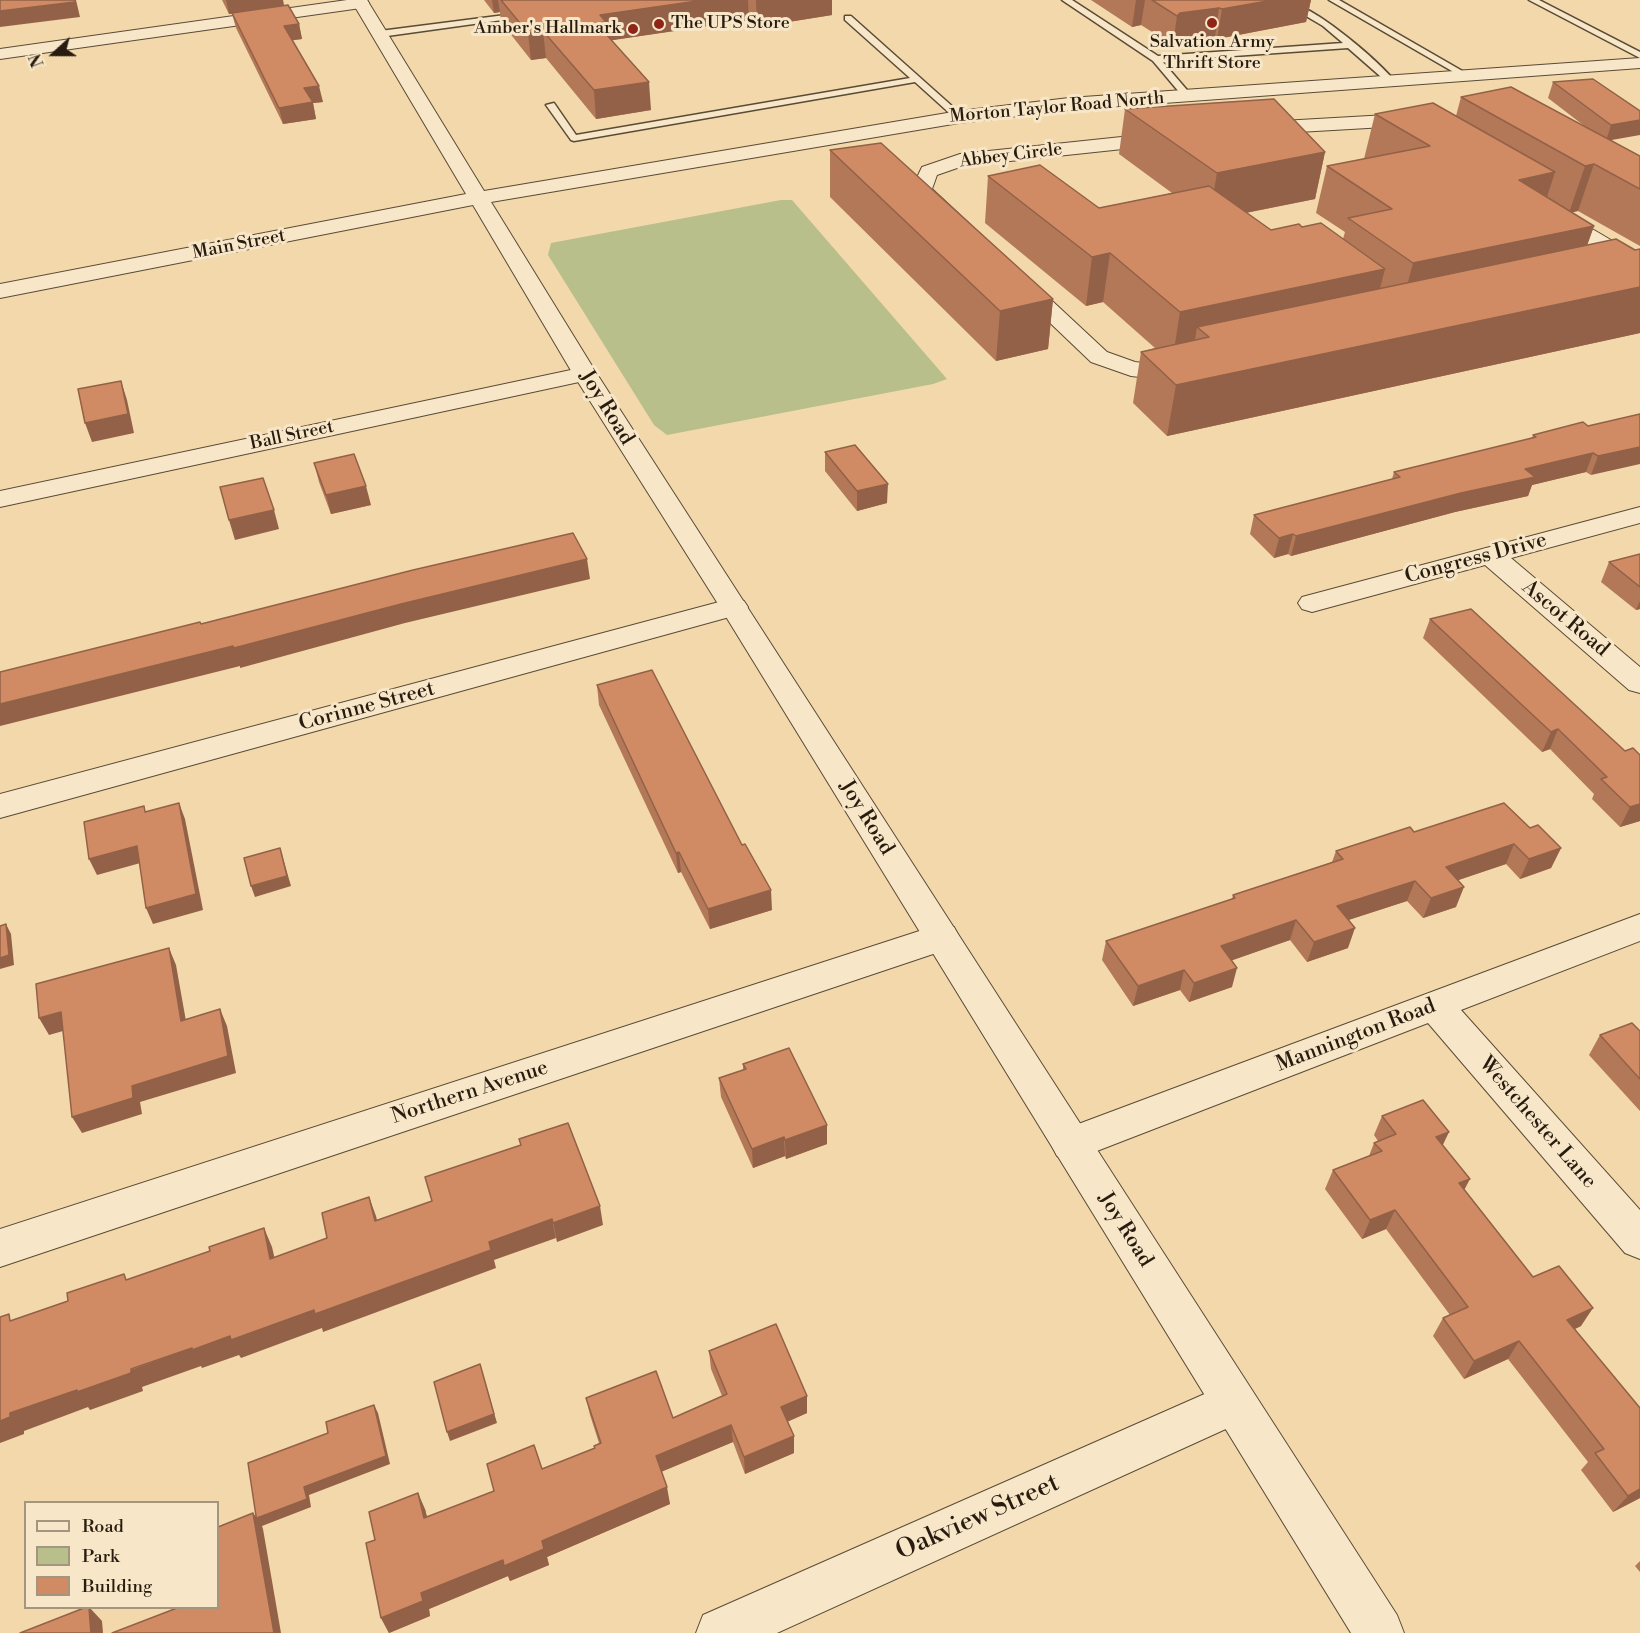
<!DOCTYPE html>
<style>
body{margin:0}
#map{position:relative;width:1640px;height:1633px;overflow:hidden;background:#f2d8aa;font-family:"Libre Bodoni",serif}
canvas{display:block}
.legend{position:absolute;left:24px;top:1501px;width:195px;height:108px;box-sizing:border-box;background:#f7e6c8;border:2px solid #a4957e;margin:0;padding:8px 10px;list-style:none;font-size:18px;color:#271c0f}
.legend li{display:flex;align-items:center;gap:12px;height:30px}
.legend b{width:30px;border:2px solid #a4957e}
.north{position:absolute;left:24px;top:24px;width:60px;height:60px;-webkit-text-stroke:4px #f7e6c8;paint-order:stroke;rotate:249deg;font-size:16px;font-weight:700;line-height:24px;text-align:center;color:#271c0f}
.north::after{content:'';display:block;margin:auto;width:21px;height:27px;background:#271c0f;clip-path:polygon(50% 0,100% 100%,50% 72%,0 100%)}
</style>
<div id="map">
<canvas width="1640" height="1633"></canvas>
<ul class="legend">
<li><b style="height:8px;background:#f7e6c8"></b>Road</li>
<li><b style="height:16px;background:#b8bf8a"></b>Park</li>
<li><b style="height:16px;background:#d08b65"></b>Building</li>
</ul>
<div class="north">N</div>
</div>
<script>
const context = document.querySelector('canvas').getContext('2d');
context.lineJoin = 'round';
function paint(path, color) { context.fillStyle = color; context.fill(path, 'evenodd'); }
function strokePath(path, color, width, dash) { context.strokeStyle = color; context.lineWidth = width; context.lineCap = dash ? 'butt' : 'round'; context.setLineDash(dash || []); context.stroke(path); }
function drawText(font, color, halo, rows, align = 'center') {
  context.font = font + ' "Libre Bodoni",serif'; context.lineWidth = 6; context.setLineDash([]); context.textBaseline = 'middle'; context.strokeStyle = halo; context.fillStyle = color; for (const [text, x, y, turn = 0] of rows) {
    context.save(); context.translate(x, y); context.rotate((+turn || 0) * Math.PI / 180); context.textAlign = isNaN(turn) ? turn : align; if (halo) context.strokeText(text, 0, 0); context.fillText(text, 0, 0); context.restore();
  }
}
paint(new Path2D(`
 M781,200H792L947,379L933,384L667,435L654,425L548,255L551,243Z`), '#b8bf8a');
const service = new Path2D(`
 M1062,0H1072L1158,56L1343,43L1323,26L1279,0C1309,0 1375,58 1395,81L1388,83L1348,48L1162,61L1193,97L1188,100L1185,99L1153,61Z
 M1329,0H1339L1471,76L1464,78Z
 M1529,0H1539L1640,52V58Z
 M521,13L525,15L524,17L380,37L376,34L380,31Z
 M845,16H851L962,115V119H956L915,82L574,141L571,140L546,105L554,103L576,135L910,78L845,20Z`);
const minor = new Path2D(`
 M347,0H367L369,3L361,8L0,59V49Z
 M1387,115L1417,126L1616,243L1636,266L1621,280L1613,282L1167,380L1131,376L1091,362L911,190L922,167L960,154L1264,122ZM1385,127L1403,134L1600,253L1612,265L1606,270L1167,366L1135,362L1107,352L932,189L937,175L963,166L1264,134Z
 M585,367L593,369L597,374L593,379L0,507V491Z
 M1640,507V523L1511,558L1640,667V693L1629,690L1485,565L1312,612L1302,609L1298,603L1302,597Z
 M734,598L744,601L748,607L744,613L0,818V794Z
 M1640,914V941L1461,1010L1640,1210V1259L1625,1253L1428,1023L1071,1161L1057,1156L1051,1144L1057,1132Z
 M941,924L954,927L959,937L954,947L0,1267V1229Z
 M1234,1381L1250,1388L1257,1403L1250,1418L777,1633H696L703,1615Z`);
const tertiary = new Path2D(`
 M351,0H367L484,191L959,111L1069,98L1640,58V68L1069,110L959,123L491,202L597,374L1397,1615L1404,1633H1351L720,607L573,374L473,205L0,298V284L466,194Z`);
strokePath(service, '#5a4b36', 3);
strokePath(minor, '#5a4b36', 2);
strokePath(tertiary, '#5a4b36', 2);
paint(service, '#f7e6c8');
paint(minor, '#f7e6c8');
paint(tertiary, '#f7e6c8');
paint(new Path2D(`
 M222,0H283L284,6L299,24L302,39L292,40L323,102L313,103L316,119L283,124L236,28L232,14H229Z
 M484,0H832V15L757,27L749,20L612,40L651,110L596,119L546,58L531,60L501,22L500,12L494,13Z
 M1091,0H1311L1306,22L1217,39L1215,37L1175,42L1173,45L1141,25L1132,27Z
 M1553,82L1640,111L1611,140L1640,156V246L1578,211L1572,212L1594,226L1587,245L1635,250L1640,249V333L1167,436L1133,403L1141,352L1155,348L1103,302L1086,306L985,223L988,176L1099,208L1172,193L1119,154L1125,109L1325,152L1315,199L1246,213L1271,230L1302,227L1343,239L1345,232L1316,213L1327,166L1364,159L1375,114L1456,116L1461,97L1587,128L1548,98Z
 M830,150L1053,299L1048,349L996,361L830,197Z
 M1640,414L1591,475L1586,472L1532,485L1528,496L1455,512L1291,556L1288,554L1274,558L1250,534L1254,515L1392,479L1394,472L1532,438L1533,435L1588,426Z
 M825,452L887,503L857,511L825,471Z
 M314,463L371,505L331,514L319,482Z
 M1640,554V609L1636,610L1601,582L1609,562Z
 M1430,619L1625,751L1640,755V821L1620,827L1592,799L1594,794L1550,749L1542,752L1423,638Z
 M597,685L742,845L772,910L710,929L681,872L678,873L599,705Z
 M1530,828L1561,848L1551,868L1520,879L1506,864L1458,880L1456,907L1423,918L1407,901L1348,920V948L1307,962L1290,940L1232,960V987L1189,1002L1180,990L1133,1006L1102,960L1106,941L1232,899L1233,895L1332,862L1336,851L1414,832Z
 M1640,1031V1111L1589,1055L1600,1035Z
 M743,1064L827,1125V1144L786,1159L785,1156L753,1168L721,1097L719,1078L743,1070Z
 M1382,1116L1443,1146L1464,1190L1533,1277L1581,1326L1575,1329L1640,1498L1613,1512L1581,1470L1588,1462L1508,1359L1464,1379L1433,1336L1443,1318L1450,1315L1386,1229L1362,1239L1325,1189L1333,1170L1369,1156L1374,1143L1378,1141L1374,1135Z
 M709,1351L807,1413L787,1422L794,1453L745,1474L733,1442L661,1472L670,1504L547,1557L549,1565L510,1581L508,1576L429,1609L430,1616L389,1633L381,1618L375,1540L425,1509L427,1517L494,1491L542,1469L594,1449L599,1443L590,1415L586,1398L673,1418L722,1396L711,1369Z
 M1640,1561V1572L1635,1566Z`), '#b37857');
paint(new Path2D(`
 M76,0L80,17L0,27V11Z
 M226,0H283L284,7L229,14Z
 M492,0H498L500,12L494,13Z
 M704,0H748L749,20L607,41L596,23L600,15Z
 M756,0H832V15L757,27Z
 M1136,0H1145L1141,25L1132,27Z
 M1273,0H1311L1306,22L1217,39L1222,9Z
 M1219,8L1215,37L1175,42L1173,45L1177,16L1180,13Z
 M299,24L302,39L287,41L284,26Z
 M543,31L546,58L531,60L528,33Z
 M649,82L651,110L596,119L594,90Z
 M319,86L323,102L313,103L316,119L283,124L279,108L304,88Z
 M1640,120V135L1606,141L1611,125Z
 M1325,152L1315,199L1209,220L1217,173Z
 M1594,164L1578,211L1569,213L1585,166Z
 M1555,172L1540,219L1519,180Z
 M1594,226L1577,274L1400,313L1413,263Z
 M1110,253L1103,302L1086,306L1092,257Z
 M1385,269L1372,319L1209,337L1197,327L1192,358L1172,363L1180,312Z
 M1640,287V333L1167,436L1176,385Z
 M1053,299L1048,349L996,361L1000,311Z
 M121,381L127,400L134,433L92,442L85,423Z
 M1640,447V464L1591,475L1598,456Z
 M1593,453L1586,472L1532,485L1528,496L1455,512L1291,556L1296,536L1525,469Z
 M888,484L887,503L857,511V491Z
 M366,486L371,505L331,514L326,495Z
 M274,510L279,529L235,540L229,520Z
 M1293,534L1288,554L1274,558L1279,538Z
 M587,559L590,579L405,623L240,668V666L0,726V704L401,604Z
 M1640,601V609L1636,610Z
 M1558,729L1550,749L1542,752L1551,732Z
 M179,803L185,819L203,910L153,924L146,908Z
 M1640,804V821L1620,827L1630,807Z
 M1514,844L1506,864L1438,887L1446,867Z
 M137,846L144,862L97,875L89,859Z
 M280,848L291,886L255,897L251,886Z
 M1561,848L1551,868L1520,879L1529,859Z
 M679,852L681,872L678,873L676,853Z
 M1415,881L1407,901L1330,926L1337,906Z
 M1464,887L1456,907L1423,918L1431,898Z
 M771,890L772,910L710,929L708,909Z
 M1296,920L1290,940L1216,966L1221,946Z
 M6,924L11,934L14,965L0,969V958Z
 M1355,928L1348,948L1307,962L1314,942Z
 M169,948L176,965L189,1038L181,1021Z
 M1237,968L1232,987L1189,1002L1194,983Z
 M1184,970L1180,990L1133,1006L1138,986Z
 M220,1009L227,1026L236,1073L140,1102L142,1114L82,1133L72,1117L132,1086Z
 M61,1012L70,1029L49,1035L39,1018Z
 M827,1125V1144L786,1159L785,1140Z
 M1449,1132L1440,1151L1436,1137Z
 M784,1137L785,1156L753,1168L752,1149Z
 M1470,1179L1460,1198L1459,1183Z
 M369,1197L376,1216L382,1240L375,1221Z
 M600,1206L603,1225L557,1242L553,1223Z
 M1395,1210L1386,1229L1362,1239L1370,1220Z
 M552,1219L556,1238L494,1260L496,1268L323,1332L322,1328L241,1358L239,1355L202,1368L201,1366L142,1387L143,1391L90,1410L88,1407L24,1431V1434L0,1443V1421L10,1413Z
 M264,1228L272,1247L279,1277L270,1259Z
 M1593,1308L1581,1326L1555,1338L1567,1320Z
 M1519,1341L1508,1359L1464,1379L1474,1361Z
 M480,1364L497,1423L450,1441L447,1432Z
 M807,1396V1413L782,1424L781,1407Z
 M374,1405L378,1413L390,1464L309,1495L311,1507L262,1526L263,1529L281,1633H274L253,1513L257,1518L304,1487Z
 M731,1425L733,1442L658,1473L656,1456Z
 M794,1436V1453L745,1474L744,1457Z
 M667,1487L670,1504L547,1557L549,1565L510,1581L508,1576L429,1609L430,1616L389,1633L381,1618L421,1593Z
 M1640,1489V1498L1613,1512L1628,1496Z
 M418,1493L425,1509L431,1534L424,1518Z
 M89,1608H90L102,1621L103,1633H91Z`), '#926147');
const building = new Path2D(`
 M0,0H75V2L0,11Z
 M501,0H704L600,15L606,22L596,23L649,82L594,90L543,31L528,33Z
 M1152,0H1273L1222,9L1219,8L1180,13L1177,16Z
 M288,5L299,24L284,26L319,86L304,88L313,102L279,108L232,13Z
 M1593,79L1640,111V120L1611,125L1553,82Z
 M1511,87L1640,156V189L1594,164L1585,166L1461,97Z
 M1274,99L1325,152L1217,173L1125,109Z
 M1433,103L1555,172L1519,180L1594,226L1413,263L1348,218L1392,209L1327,166L1430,146L1375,114Z
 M881,143L1053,299L1000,311L830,150Z
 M1040,165L1099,208L1209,186L1271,230L1299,224L1302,227L1321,223L1385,269L1180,312L1110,253L1092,257L988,176Z
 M1616,239L1635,250L1640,249V287L1176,385L1141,352L1209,337L1197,327Z
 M121,381L128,414L85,423L78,389Z
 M1640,414V447L1598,456L1593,453L1525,469L1535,477L1461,493L1296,536L1293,534L1279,538L1254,515L1400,477L1394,472L1536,437L1533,435L1583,422L1588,426Z
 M855,445L888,484L857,491L825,452Z
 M354,454L366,486L326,495L314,463Z
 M263,478L274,510L229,520L220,487Z
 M573,533L587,559L401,604L234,648L233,646L0,704V672L200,622L201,624L413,570Z
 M1640,554V587L1609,562Z
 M1471,609L1625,751L1633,748L1640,755V804L1630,807L1601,779L1607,777L1558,729L1551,732L1430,619Z
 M652,670L742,845L745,844L771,890L708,909L679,852L676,853L597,685Z
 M179,803L196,894L146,908L137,846L89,859L84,822L144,806L145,812Z
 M1504,803L1530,828L1538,825L1561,848L1529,859L1514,844L1446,867L1464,887L1431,898L1415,881L1337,906L1355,928L1314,942L1296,920L1221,946L1237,968L1194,983L1184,970L1138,986L1106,941L1235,898L1233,895L1343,859L1336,851L1410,827L1414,832Z
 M280,848L287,876L251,886L244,858Z
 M6,924L9,955L0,958V926Z
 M169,948L181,1021L220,1009L228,1056L132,1086L133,1098L72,1117L61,1012L39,1018L36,984Z
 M1632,1023L1640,1031V1079L1600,1035Z
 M789,1048L827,1125L785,1140L784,1137L752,1149L719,1078L746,1069L743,1064Z
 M1423,1100L1449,1132L1436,1137L1470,1179L1459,1183L1533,1277L1559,1266L1593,1308L1567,1320L1640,1408V1489L1628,1496L1595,1453L1604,1449L1519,1341L1474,1361L1443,1318L1468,1307L1395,1210L1370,1220L1333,1170L1382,1151L1374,1143L1396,1134L1382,1116Z
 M568,1123L600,1206L553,1223L552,1219L489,1242L491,1250L315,1314L314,1310L231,1340L230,1336L192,1350V1348L131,1369V1373L77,1392V1390L10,1413V1417L0,1421V1317L9,1314L10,1321L68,1301L67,1293L124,1274L126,1280L210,1251L209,1247L264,1228L270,1259L327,1238L322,1213L369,1197L375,1221L432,1201L425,1177L521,1145L519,1139Z
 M776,1324L807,1396L781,1407L794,1436L744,1457L731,1425L656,1456L667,1487L542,1541L544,1549L504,1566L503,1560L421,1593L423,1601L381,1618L366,1543L375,1540L369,1512L418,1493L424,1518L494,1491L487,1464L534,1445L542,1469L595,1448L594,1446L601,1443L586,1398L656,1371L673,1418L727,1394L709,1351Z
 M480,1364L494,1414L447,1432L434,1382Z
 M374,1405L386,1456L304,1487L307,1499L257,1518L256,1516L248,1463L328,1433L326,1422Z
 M253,1513L274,1633H112L177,1608H218V1527Z
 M84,1608H89L91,1633H20Z`);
paint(building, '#d08b65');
strokePath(building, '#926147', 1.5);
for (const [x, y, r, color] of [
 [1212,23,6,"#8f2418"],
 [659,24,6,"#8f2418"],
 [633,29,6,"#8f2418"]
]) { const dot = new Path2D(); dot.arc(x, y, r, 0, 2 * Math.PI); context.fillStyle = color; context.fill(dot); strokePath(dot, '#f7e6c8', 2); }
drawText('18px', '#271c0f', '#f7e6c8', [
 ["The UPS Store",671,24],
 ["Amber's Hallmark",621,29,"right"],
 ["Salvation Army",1212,43,"center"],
 ["Thrift Store",1212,64,"center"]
], 'left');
drawText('18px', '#271c0f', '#f7e6c8', [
 ["Morton Taylor Road North",1057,108,-5],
 ["Abbey Circle",1011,156,-7],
 ["Main Street",239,245,-11],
 ["Ball Street",292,436,-12]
]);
drawText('21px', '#271c0f', '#f7e6c8', [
 ["Joy Road",606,408,58],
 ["Congress Drive",1476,559,-15],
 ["Ascot Road",1565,619,40],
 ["Corinne Street",367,707,-15],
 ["Joy Road",866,818,58],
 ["Mannington Road",1356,1036,-21],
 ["Northern Avenue",470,1093,-18],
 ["Westchester Lane",1537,1123,49],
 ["Joy Road",1125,1230,58]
]);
drawText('26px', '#271c0f', '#f7e6c8', [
 ["Oakview Street",978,1518,-24]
]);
</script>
